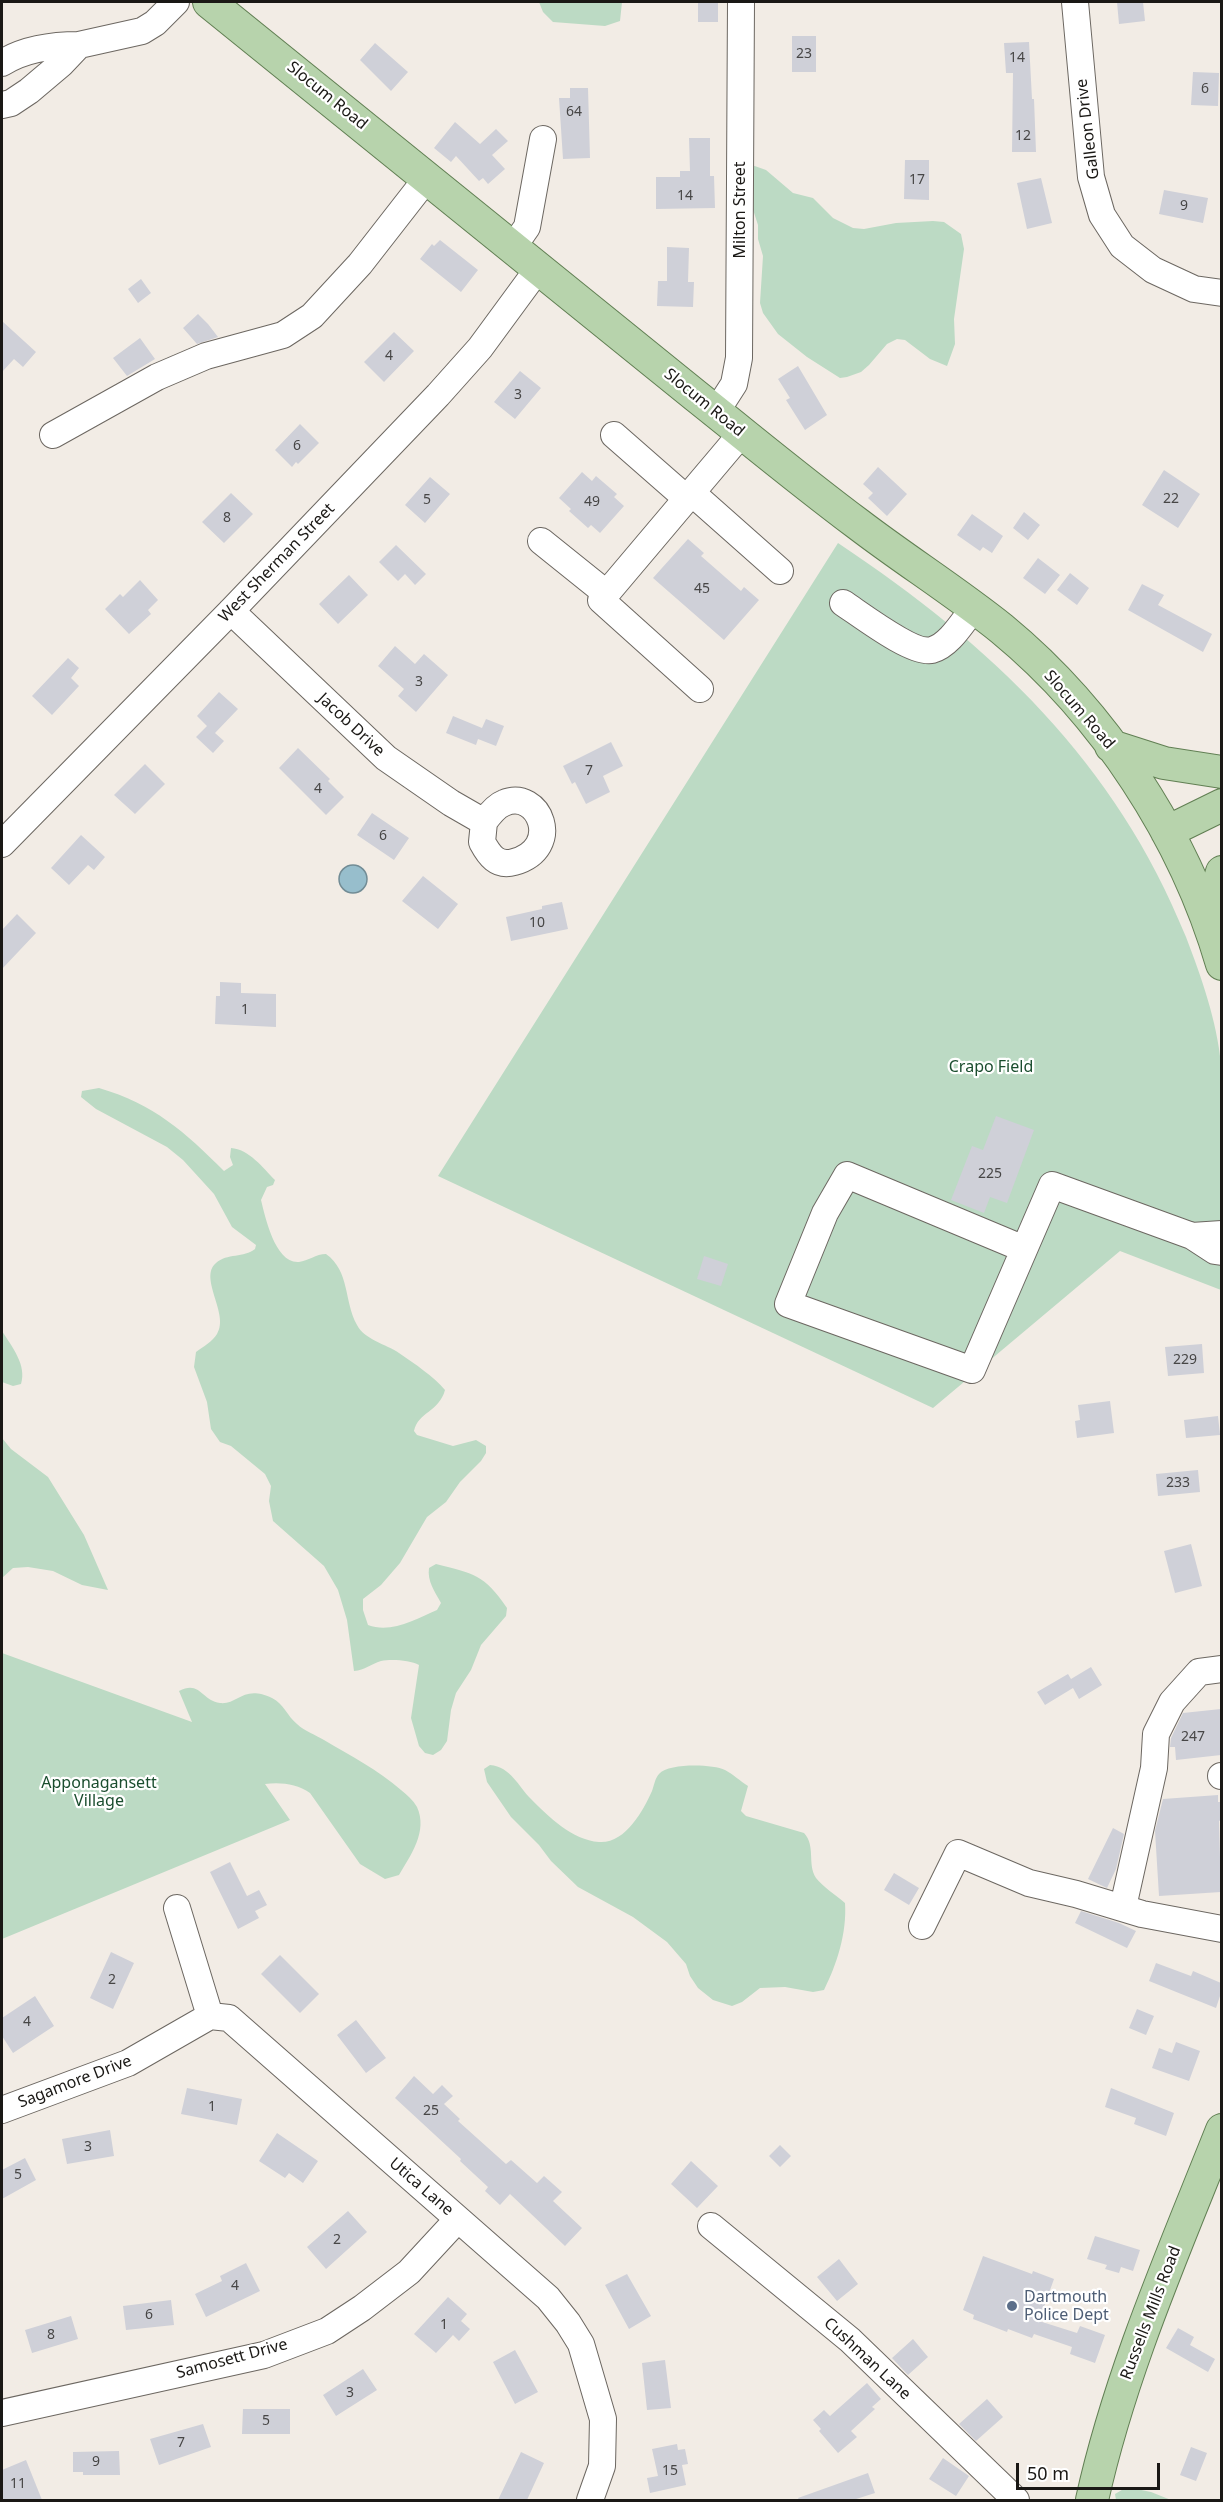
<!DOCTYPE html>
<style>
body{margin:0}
#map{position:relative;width:1223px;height:2502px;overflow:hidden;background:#f2ece5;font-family:"Noto Sans",sans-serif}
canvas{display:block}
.frame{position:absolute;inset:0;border:3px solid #1a1815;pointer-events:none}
.scale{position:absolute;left:1016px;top:2463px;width:144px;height:27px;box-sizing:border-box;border:3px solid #1a1815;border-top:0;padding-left:8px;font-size:18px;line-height:21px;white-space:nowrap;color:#1a1815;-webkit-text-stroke:4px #fff;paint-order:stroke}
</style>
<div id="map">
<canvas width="1223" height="2502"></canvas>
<div class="frame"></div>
<div class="scale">50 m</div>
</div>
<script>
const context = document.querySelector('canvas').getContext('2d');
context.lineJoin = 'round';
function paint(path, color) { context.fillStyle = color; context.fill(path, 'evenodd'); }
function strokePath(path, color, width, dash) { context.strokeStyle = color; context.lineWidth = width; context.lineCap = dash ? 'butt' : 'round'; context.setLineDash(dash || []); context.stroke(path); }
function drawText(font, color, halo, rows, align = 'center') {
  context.font = font + ' "Noto Sans",sans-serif'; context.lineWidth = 4.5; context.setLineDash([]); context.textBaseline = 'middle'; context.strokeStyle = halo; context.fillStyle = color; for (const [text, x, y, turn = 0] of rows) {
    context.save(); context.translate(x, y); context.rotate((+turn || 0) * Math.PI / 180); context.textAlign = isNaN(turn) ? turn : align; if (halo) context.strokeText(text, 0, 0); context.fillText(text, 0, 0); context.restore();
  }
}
paint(new Path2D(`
 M539,2H622L620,21L605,26L553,22L543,12Z
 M749,164L766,170L793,193L813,198L833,218L853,228L864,229L896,223L933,221L944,222L961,234L964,249L954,319L955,344L947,366L930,359L905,340L897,339L887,344L869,365L861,372L847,377L840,378L807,357L778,334L763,313L760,303L763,256L758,239V225L744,182Z
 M838,543C992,646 1115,761 1186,937C1201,976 1217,1021 1221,1064C1223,1087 1221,1112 1221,1136C1221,1188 1221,1239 1221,1290L1120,1251L933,1408L438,1176Z
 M99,1088C154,1104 185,1132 224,1171L233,1165L230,1157L231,1148C249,1149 263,1168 275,1180L273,1185L267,1187L261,1200C265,1216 275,1264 299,1262C308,1261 316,1254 326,1254C350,1271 344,1302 357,1325C365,1340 386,1344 399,1353C415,1364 433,1376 445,1390C439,1412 418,1412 414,1431L417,1435L453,1446L476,1440L486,1446V1453L481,1461L460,1482L446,1502L427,1517L400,1563L381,1585L363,1599V1610L368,1625C391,1634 416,1619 437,1610L441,1603C435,1592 427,1581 429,1568L436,1564C474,1574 484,1574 507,1608L506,1616L481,1645L471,1670L456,1693L451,1710L447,1741L441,1750L433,1755L425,1753L419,1746L411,1718L419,1665C410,1660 391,1659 381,1661C371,1664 365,1670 354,1671L347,1620L338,1590L324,1566L273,1521L269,1501L271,1486L265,1474L231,1446L220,1442L211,1429L207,1402L194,1367L196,1352C203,1347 213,1341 217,1334C230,1314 198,1278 216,1263C227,1253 244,1258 255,1249L256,1245L232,1227L214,1194L183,1160L167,1147L96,1109L81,1097L82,1091Z
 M2,1331C12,1347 27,1365 21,1384L13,1386L2,1382Z
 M2,1438L11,1449L48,1477L84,1535L108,1590L82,1585L53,1571L28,1567L13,1568L2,1578Z
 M2,1653L192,1722L179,1691C200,1680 201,1700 220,1703C238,1705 243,1684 272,1698C284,1704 287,1716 297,1724C304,1731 316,1735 324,1740C351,1756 378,1770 401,1790C407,1795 413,1800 417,1807C428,1831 411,1855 399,1875L385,1879L360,1864L310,1793C297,1784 281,1782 265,1784L290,1820L2,1939Z
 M490,1765C511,1767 518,1786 531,1799C549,1817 572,1840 599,1842C625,1844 643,1811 652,1791C654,1786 655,1778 659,1774C669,1763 712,1764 725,1770C733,1774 740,1781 748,1786L741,1811L746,1816L804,1833C816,1846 807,1864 816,1878C823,1887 836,1895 845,1903C847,1933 837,1964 824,1990L813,1992L785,1987L760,1988L742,2002L732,2006L713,2000L698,1988L690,1976L686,1964L667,1942L633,1917L578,1887L551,1861L539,1845L511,1817L487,1782L484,1769Z
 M1127,2487L1151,2492L1171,2500H1116L1115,2494Z`), '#bcdac4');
const water = new Path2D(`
 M339 879a14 14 0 1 1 28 0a14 14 0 1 1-28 0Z`);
paint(water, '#97becc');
strokePath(water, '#728c95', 1.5);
paint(new Path2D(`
 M698,2H718V22H698Z
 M1117,2H1143L1145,21L1119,24Z
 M792,36H816V72H792Z
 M1029,42L1032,99H1034L1036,152H1012L1013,73H1006L1004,43Z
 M375,43L408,72L391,91L360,60Z
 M1193,72L1219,73L1218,106L1191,105Z
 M570,88H588L590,158L563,159L559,98H570Z
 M455,122L480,144L496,129L508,141L492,155L505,169L488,184L483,178L479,181L456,156L451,162L434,148Z
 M689,138H710V176H714L715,208L656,209V177H680V171H690Z
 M905,160H929V200L904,199Z
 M1041,178L1052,223L1027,229L1017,183Z
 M1164,190L1208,198L1203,223L1159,214Z
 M440,240L478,270L461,292L420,259L432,244L434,246Z
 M667,247L689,248L688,282H694L693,307L657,306L658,281H667Z
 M141,279L151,293L138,303L128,289Z
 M198,314L208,324L218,337L197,344L183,328Z
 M2,321L36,352L23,367L14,359L2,372Z
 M394,332L414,351L384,382L364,362Z
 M140,338L155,359L127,376L113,358Z
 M798,366L827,415L805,430L786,400L790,398L778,379Z
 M520,371L541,388L515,419L494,402Z
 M300,424L319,443L298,464L296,462L292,467L275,450Z
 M878,467L907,494L887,516L868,498L873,493L863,484Z
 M1164,470L1200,494L1178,528L1142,505Z
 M582,472L592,481L596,476L617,494L614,497L624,506L600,533L591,525L588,528L569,511L571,509L559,498Z
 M430,477L450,494L425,523L405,505Z
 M231,493L253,514L224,543L202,522Z
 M1024,512L1040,525L1028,540L1013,528Z
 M972,514L1003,536L992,553L983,547L980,551L957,535Z
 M688,539L704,553L701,556L741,591L744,587L759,600L724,640L653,578Z
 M396,545L426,574L415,585L405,574L398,581L379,562Z
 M1038,558L1060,575L1045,594L1023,578Z
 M1070,573L1089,588L1077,605L1057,590Z
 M349,575L368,595L338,624L319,604Z
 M140,580L158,600L148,610L151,614L129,634L105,609L120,594L123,597Z
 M1142,584L1164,595L1158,605L1212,634L1203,652L1128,610Z
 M395,646L415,664L424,654L448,675L416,712L398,696L404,689L378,666Z
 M68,658L79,668L71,678L79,686L52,715L32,696Z
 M219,692L238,709L215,733L224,741L213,753L196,737L207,726L197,716Z
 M453,716L482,728L486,719L504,726L496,746L478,739L476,745L446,733Z
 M611,742L623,766L603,776L610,792L586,804L575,782L572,784L563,766Z
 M298,748L330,779L328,781L344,797L326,815L279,768Z
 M145,764L165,784L135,814L114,795Z
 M372,813L409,838L394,860L357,835Z
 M81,835L105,857L94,870L88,865L69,885L51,868Z
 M423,876L458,904L438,929L402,901Z
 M562,902L568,929L511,941L506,917L542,909V906Z
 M17,914L36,933L2,969V930Z
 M220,982L241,983V993L276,994V1027L215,1024L216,996H220Z
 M996,1116L1034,1130L1007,1203L990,1197L984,1213L951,1200L972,1146L983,1150Z
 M704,1256L728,1264L721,1286L697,1279Z
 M1202,1344L1204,1373L1168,1376L1165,1347Z
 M1110,1401L1114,1433L1077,1438L1075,1421L1080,1420L1078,1405Z
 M1218,1416L1220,1435L1186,1438L1184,1420Z
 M1198,1470L1200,1492L1158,1496L1156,1474Z
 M1191,1544L1202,1586L1175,1593L1164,1551Z
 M1091,1667L1102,1685L1079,1699L1073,1688L1045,1705L1037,1692L1068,1674L1071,1679Z
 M1221,1709V1755L1176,1760L1175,1747H1170L1171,1738L1183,1713Z
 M1218,1795V1802H1221V1820L1219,1821L1221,1892L1159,1896L1155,1831L1163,1799Z
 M1113,1828L1124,1834L1116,1869L1107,1888L1088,1879Z
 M230,1862L247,1896L259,1890L267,1905L255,1911L259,1918L238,1929L210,1872Z
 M894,1873L919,1888L909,1905L884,1890Z
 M1081,1911L1119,1923L1136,1931L1127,1948L1075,1923Z
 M111,1952L134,1963L113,2009L90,1998Z
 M280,1955L319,1994L300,2013L261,1974Z
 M1156,1963L1191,1976L1193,1971L1221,1983V1993L1216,2008L1149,1981Z
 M35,1996L54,2026L13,2053L2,2036V2018Z
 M1137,2009L1154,2016L1146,2035L1129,2028Z
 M356,2020L386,2058L366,2073L337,2035Z
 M1176,2042L1200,2051L1189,2081L1152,2068L1159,2048L1172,2053Z
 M414,2076L433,2094L442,2085L453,2096L444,2104L460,2119L458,2121L506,2164L511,2160L537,2183L544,2176L562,2192L553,2201L582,2228L565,2246L510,2194L500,2205L485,2191L488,2187L460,2161L461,2159L395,2098Z
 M187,2088L242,2099L237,2125L181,2114Z
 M1111,2088L1174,2113L1166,2136L1134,2124L1136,2118L1105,2107Z
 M110,2130L114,2156L67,2164L62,2139Z
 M277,2133L318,2161L303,2183L289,2173L285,2178L259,2161Z
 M780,2145L791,2156L780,2167L769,2156Z
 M25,2158L36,2180L2,2199V2170Z
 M691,2161L718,2186L697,2208L671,2184Z
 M348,2211L367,2232L326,2269L307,2247Z
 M1095,2236L1140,2250L1133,2271L1121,2267L1119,2273L1105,2269L1107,2265L1087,2259Z
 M983,2256L1032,2274L1033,2271L1054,2279L1039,2321L1077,2333L1080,2326L1105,2335L1095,2363L1070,2354L1072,2347L1034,2334L1032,2338L1008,2329L1007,2332L973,2319L974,2315L963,2310Z
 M839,2259L858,2284L837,2301L817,2277Z
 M246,2263L260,2291L206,2317L195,2294L222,2281L220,2276Z
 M627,2274L651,2316L629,2329L605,2285Z
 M448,2297L467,2314L461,2321L470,2329L459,2341L453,2335L436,2353L414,2334Z
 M171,2300L174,2325L126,2330L123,2306Z
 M71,2316L78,2339L32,2353L25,2330Z
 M1178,2328L1194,2337L1190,2345L1215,2359L1208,2372L1166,2348Z
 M913,2339L928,2357L908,2375L892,2358Z
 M515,2350L538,2392L515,2404L493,2362Z
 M665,2360L671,2408L647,2410L642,2363Z
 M363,2369L377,2390L336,2416L323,2395Z
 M867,2383L881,2399L872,2407L875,2409L851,2431L857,2437L838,2453L819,2431L821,2429L813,2420L824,2410L830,2416Z
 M987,2399L1003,2417L976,2441L959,2424Z
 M243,2409H290V2434H242Z
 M203,2424L211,2447L159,2465L150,2439Z
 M677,2444L678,2450L685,2449L688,2464L682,2465L686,2485L650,2493L647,2478L658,2476L652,2449Z
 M1191,2447L1207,2453L1196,2481L1180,2475Z
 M119,2451L120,2475H83V2472H73V2452Z
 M521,2452L544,2463L527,2500H498Z
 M943,2458L969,2476L956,2496L929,2479Z
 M26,2460L42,2500H2V2470Z
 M868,2473L875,2493L853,2500H799L798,2498Z`), '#cfd0d8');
const minor = new Path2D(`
 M1075,2L1091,177L1102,215L1122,246L1153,270L1194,289L1222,293
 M2,63C24,49 53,45 79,45
 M2,105L11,103L29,91L61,64L79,45L142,31L155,23L176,2
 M513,247L527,227L543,139
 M716,412L734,384L739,358L741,2
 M53,435L157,377L206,356L283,335L312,316L360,264L427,178
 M614,435L687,499
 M692,493L780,571
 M541,541L607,594
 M843,603C860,614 913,655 932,650C950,645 963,621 974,608
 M231,611L386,758L451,803L484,822C489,815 496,806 504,803C539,788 564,848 514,862C497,867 489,855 482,842L484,822
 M700,689L601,600L742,433
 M2,844L231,611L438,395L480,348L538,269
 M1222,1234L1192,1236L1215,1251L1222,1252
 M1024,1249L847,1175L825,1213L788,1304L972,1370C999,1308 1025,1246 1052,1185L1192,1236
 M1221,1776H1222
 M1123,1907L1154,1768L1156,1734L1172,1702L1199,1672L1222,1669
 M177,1908L210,2016L229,2018L548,2298L568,2323L581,2344L603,2419L602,2466L590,2500
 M922,1926L958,1853L1029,1883L1076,1894L1142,1914L1222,1929
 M2,2110L128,2063L210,2016
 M711,2226L850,2340L1016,2500
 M2,2413L264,2355L327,2331L362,2308L409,2272L458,2219`);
const major = new Path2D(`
 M209,2C372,133 533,265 696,396C750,439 803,483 858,524C905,560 956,592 1002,629C1104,713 1185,837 1222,964
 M1111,746L1164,763L1222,772
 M1167,832L1222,805
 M1213,930L1216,893L1222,872
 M1092,2500C1120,2373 1174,2251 1222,2130`);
strokePath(minor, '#6c6761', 28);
strokePath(major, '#617f53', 34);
strokePath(minor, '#fff', 26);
strokePath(major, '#b7d3ac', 32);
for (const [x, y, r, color] of [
 [1012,2306,6,"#5c6f8a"]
]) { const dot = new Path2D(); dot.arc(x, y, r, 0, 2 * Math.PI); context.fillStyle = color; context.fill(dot); strokePath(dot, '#fff', 2); }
drawText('14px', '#474646', null, [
 ["23",804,54],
 ["14",1017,58],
 ["6",1205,89],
 ["64",574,112],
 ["12",1023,136],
 ["17",917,180],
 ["14",685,196],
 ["9",1184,206],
 ["4",389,356],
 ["3",518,395],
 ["6",297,446],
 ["22",1171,499],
 ["5",427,500],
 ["49",592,502],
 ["8",227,518],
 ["45",702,589],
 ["3",419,682],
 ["7",589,771],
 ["4",318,789],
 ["6",383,836],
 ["10",537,923],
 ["1",245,1010],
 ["225",990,1174],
 ["229",1185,1360],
 ["233",1178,1483],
 ["247",1193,1737],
 ["2",112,1980],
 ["4",27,2022],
 ["1",212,2107],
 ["25",431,2111],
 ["3",88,2147],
 ["5",18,2175],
 ["2",337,2240],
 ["4",235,2286],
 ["6",149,2315],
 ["1",444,2325],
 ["8",51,2335],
 ["3",350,2393],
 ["5",266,2421],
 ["7",181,2443],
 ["9",96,2462],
 ["15",670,2471],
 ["11",18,2484]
]);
drawText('16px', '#1a1815', '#fff', [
 ["Slocum Road",327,96,39],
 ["Galleon Drive",1088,129,-97],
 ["Milton Street",740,210,-90],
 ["Slocum Road",704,403,39],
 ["West Sherman Street",277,563,-46],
 ["Slocum Road",1079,710,49],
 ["Jacob Drive",351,725,43],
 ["Sagamore Drive",75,2082,-21],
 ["Utica Lane",421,2187,41],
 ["Russells Mills Road",1151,2313,-69],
 ["Samosett Drive",232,2359,-15],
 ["Cushman Lane",867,2359,43]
]);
drawText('16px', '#1a4d2e', '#fff', [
 ["Crapo Field",991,1067],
 ["Apponagansett",99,1783],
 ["Village",99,1801]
]);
drawText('16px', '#4e5e75', '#fff', [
 ["Dartmouth",1024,2297],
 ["Police Dept",1024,2315]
], 'left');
</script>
